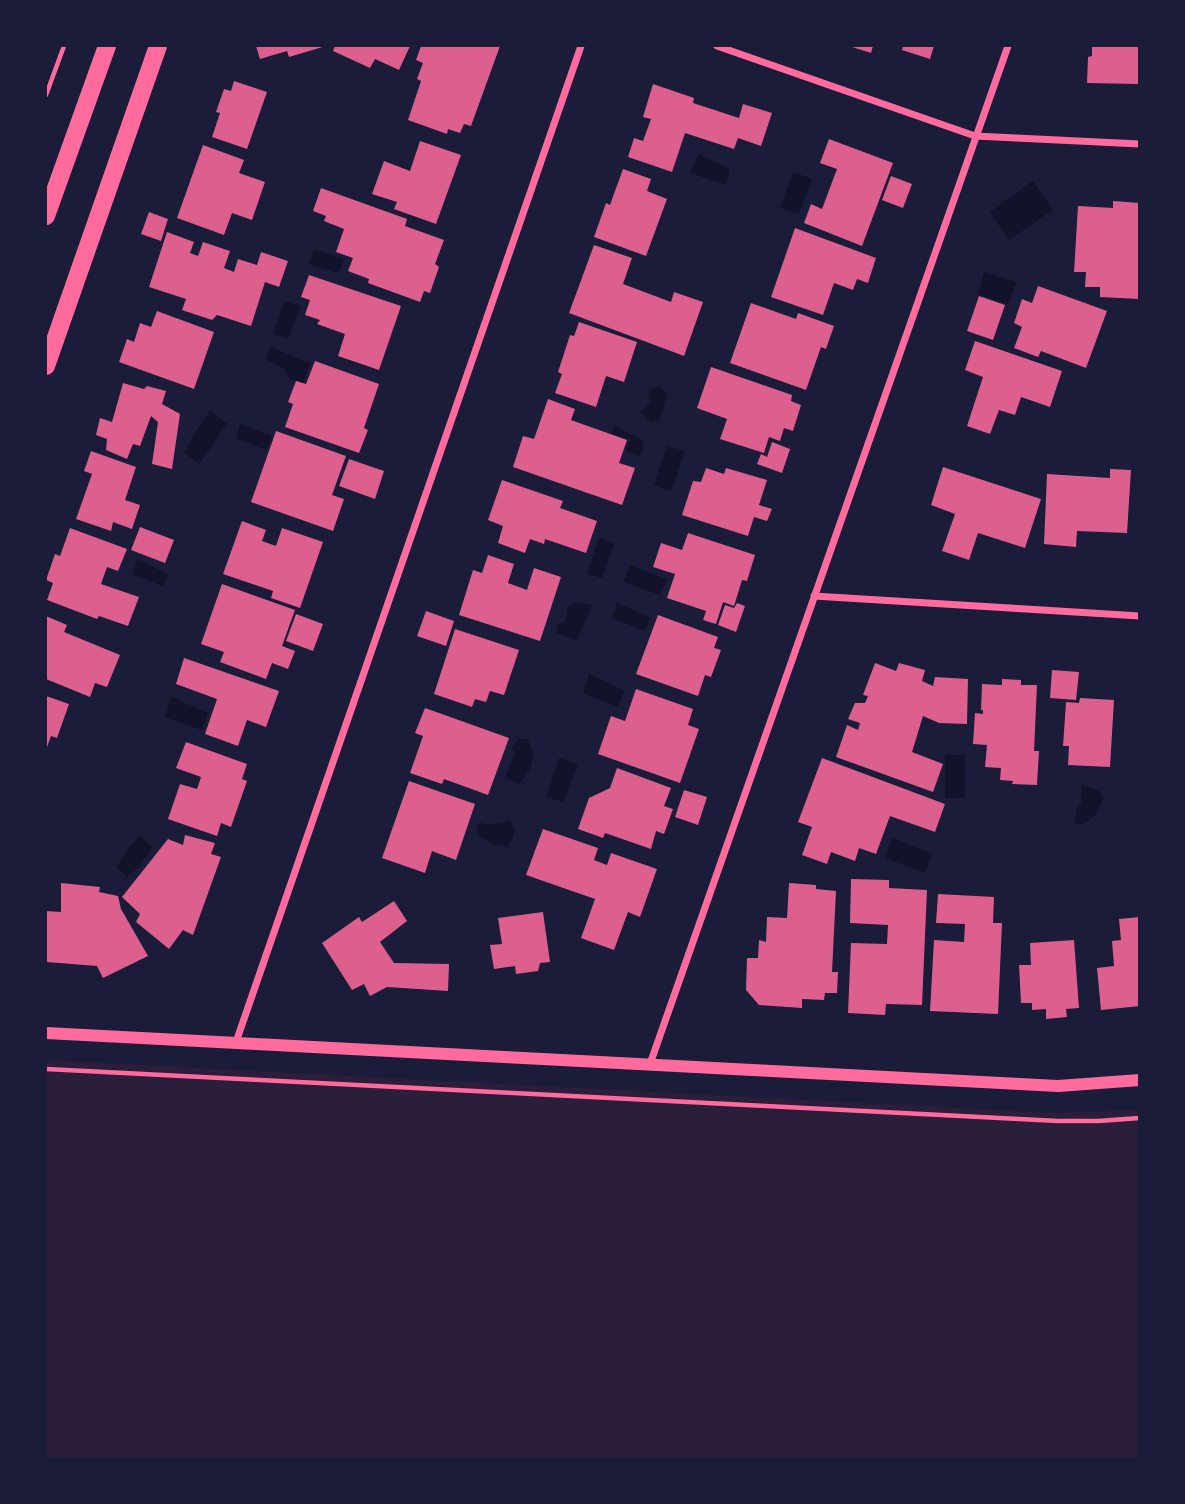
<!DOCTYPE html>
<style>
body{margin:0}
#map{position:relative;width:1185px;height:1504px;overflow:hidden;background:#1b1b3a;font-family:"DM Sans",sans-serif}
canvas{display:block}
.frame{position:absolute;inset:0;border:47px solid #1b1b3a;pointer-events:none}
</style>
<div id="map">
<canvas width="1185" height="1504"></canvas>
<div class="frame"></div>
</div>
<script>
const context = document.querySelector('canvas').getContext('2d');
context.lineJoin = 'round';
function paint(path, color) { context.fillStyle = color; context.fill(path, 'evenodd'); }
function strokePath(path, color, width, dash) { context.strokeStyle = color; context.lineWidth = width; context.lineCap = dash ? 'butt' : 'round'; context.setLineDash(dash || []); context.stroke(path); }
paint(new Path2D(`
 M46,1060L1055,1113L1139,1110V1458H46Z`), '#2a1e3b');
paint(new Path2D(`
 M699,154L730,169L726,185L690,173Z
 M793,172L812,179L799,214L780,208Z
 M1033,181L1053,210L1009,240L990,212Z
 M314,249L344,259L339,273L309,264Z
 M984,272L1016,282L1008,304L978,294Z
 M284,301L301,306L288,339L273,334Z
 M270,347L310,363L303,383L289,378L283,368L266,360Z
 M655,387H661L667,395L660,419L651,423L641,412L650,403L648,392Z
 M210,411L227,424L199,464L185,453L194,434Z
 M240,424L272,436L266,450L236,438Z
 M614,426L642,440L643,447L640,456L626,451L630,439L611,434Z
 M667,446L685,451L671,491L654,485Z
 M599,537L614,543L602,578L587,574Z
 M137,559L168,574L163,586L133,575Z
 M630,565L667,580L660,595L624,582Z
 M576,602L592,605L577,640L556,633L558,624L566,621L568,607Z
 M617,603L650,617L645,631L612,618Z
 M589,674L624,691L618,707L583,693Z
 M171,697L208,713L202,730L165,717Z
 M518,739H527C538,755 532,772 518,784L505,777L515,754L512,748Z
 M945,755H965V798H945Z
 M559,758L578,764L563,802L546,797Z
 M1081,785L1099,790L1103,799C1097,814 1092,823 1075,825L1076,811L1081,803Z
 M510,821L515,829L512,840L507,847C495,845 485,842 477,833V825L480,822L485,825Z
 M140,836L152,847L140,866L127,877L117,867L129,847Z
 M892,838L932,854L925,873L885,858Z`), '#12122b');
paint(new Path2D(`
 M256,46H326L289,57L287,51L260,59Z
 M335,46H410L399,70L375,59L370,68L333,51Z
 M421,46H500L471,126L464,124L460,133L448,129L447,134L408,120L421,81L417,79L423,63L416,60Z
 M849,46H873L871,53Z
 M903,46H934L930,59L902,50Z
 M1092,46H1140L1138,84L1087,83L1088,57L1092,56Z
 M234,81L267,92L247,149L212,137L220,113L216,112L224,89L231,91Z
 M653,84L694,98L693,103L739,118L743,104L772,113L761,146L738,138L734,149L685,133L672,172L628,157L634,138L643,141L651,119L643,117Z
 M829,139L893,163L862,246L804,223L811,204L822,209L837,169L820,163Z
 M420,141L461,155L436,224L394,209L397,202L372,194L384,161L410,171Z
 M203,145L244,160L239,173L265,182L252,220L232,213L224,235L177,218Z
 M623,169L651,179L647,191L667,199L646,256L594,237L606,203L610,205Z
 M891,176L912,184L903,208L882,200Z
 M321,188L407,219L405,226L444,240L435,264L439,267L430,293L424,291L420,302L368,283L369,279L348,271L353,258L336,252L344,229L324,221L326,216L313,211Z
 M1113,201L1140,203L1139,299L1100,297V287H1085L1086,272H1074L1078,206L1113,208Z
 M149,212L168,219L161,241L141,234Z
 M795,228L876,258L868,283L857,279L853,290L834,283L823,315L771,297Z
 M167,232L194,242L190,253L198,256L203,242L230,251L224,268L234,272L238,259L257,265L261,252L288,261L279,287L265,282L251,326L217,315L212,320L182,310L186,299L149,287Z
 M594,245L632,258L623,284L671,302L674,292L703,302L684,356L569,313Z
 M309,275L401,306L379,370L338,356L345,334L317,324L320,320L305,315L310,300L301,297Z
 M1038,286L1107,311L1086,368L1041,351L1038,357L1014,348L1022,327L1014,323L1022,299L1032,303Z
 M979,296L1005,305L993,340L967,331Z
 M751,303L796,319L798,313L834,326L826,349L821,347L806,390L730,363Z
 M157,311L214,332L194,389L119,362L127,339L134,342L140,323L151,327Z
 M579,322L637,342L624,382L606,376L596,407L555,393L562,374L558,372L570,335L574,336Z
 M975,341L1062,371L1050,407L1021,397L1015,415L999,410L990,434L967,426L983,377L965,370Z
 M315,361L379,384L364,428L368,430L359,453L285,427L293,404L288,402L296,381L306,384Z
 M711,367L792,395L791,401L801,405L793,431L784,428L780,441L769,437L764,453L720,439L727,419L697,408Z
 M123,383L144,389L147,386L166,391L162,404L180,414L172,469L152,464L158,422L151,416L140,446L133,444L127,459L106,450L107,439L96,435L100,418L112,422Z
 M548,399L575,409L571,420L627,440L619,463L635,468L622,505L513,467L523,436L534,439Z
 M276,431L346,456L332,495L344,499L333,531L251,502Z
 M772,442L790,449L782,473L757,464L761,454L767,457Z
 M91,451L136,467L125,500L140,505L132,529L113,522L111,531L76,519L92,474L84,471Z
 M349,459L384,471L375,499L339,486Z
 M943,467L1041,499L1025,548L978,533L969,560L942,551L955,514L931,505Z
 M706,468L724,474L726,468L767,480L759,505L772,509L767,521L754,517L748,536L682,515L693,481L701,482Z
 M1110,469L1131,470L1127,533L1077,531L1076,547L1044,544L1047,474L1110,478Z
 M502,480L563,501L560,508L597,521L586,553L545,539L544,544L530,539L525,553L498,543L503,526L488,520Z
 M242,521L266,530L262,541L276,546L282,528L323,542L300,608L271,598L273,591L223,574Z
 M140,527L174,540L165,563L131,550Z
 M70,528L127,549L118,571L107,567L101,584L139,597L128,626L99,616L97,619L47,600L53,583L46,580L55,554L60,556Z
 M688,533L755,555L747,581L742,580L734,606L723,602L716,624L703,620L706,611L667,598L675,574L653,567L661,543L682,550Z
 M488,555L514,564L508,583L527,590L534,568L561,577L540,641L459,615L473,570L482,573Z
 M222,584L295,610L282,646L295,651L288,669L272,663L266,679L220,662L224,652L201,644Z
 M737,603L745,606L736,632L718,625L725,605L734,608Z
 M426,611L454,621L446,646L417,636Z
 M296,614L323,624L313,651L286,641Z
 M658,615L718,637L714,648L721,650L711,677L705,675L698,696L636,674Z
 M46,616L67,625L64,632L120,655L107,687L95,683L90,697L46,679Z
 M455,629L519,650L504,695L490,691L486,702L475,699L472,707L434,694Z
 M184,658L279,691L266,727L247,720L238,746L205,734L217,699L176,684Z
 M875,663L896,671L899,663L925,670L922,681L933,686L935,677L968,679L967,724L939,723L923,716L912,752L943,764L933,792L836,757L847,725L858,730L860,723L848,719L855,703H865L868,696L863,695Z
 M1052,670L1079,672L1076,700L1050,698Z
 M1002,679L1021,680V685H1037L1034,751H1039L1037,785L1012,784L1013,781L1000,780L1001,768L985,767L987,745L973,744L975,713L983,714V710H981L982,684L1002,685Z
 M636,689L693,709L688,725L699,729L680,783L598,754L611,716L625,721Z
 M46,696L69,704L57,738L51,736L46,750Z
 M1080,698L1114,700L1110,767L1068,765L1069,746H1063L1066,702L1079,703Z
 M425,708L509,738L488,795L444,779L442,784L410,773L423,736L415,733Z
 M186,742L247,764L242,779L247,781L231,827L221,823L217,836L168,819L180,784L197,789L201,777L176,768Z
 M822,758L945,804L935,832L890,816L876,854L859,848L855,861L831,852L827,864L802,855L812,827L798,822Z
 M617,768L671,788L664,806L673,809L664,834L656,831L651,849L605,833L603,838L578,829L589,798L610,788Z
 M409,781L475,804L456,860L432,851L425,873L382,858Z
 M684,790L707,797L698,825L675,817Z
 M543,829L598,848L594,860L607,865L611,853L657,869L640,917L628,912L614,950L581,938L595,899L526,875Z
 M185,835L215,843L211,854L221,857L193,935L183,930L169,949L136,922L140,914L122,897L168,839L183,845Z
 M851,879L889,880V888L927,890L922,1005L886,1004L885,1015L848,1013L851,943L887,944L888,925L850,923Z
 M61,883L100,887L99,892L118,896L121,909L148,956L103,978L97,966L46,962V911L61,912Z
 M789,883L816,885V889L836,891L832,972H838L837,993H825L824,1000L802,999V1008L759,1005L746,990L747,958H758L759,940L766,942L767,917L787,918Z
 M938,894L994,897L993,923H1002L998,1014L930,1011L934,940L964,942L965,924L936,923Z
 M394,901L407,921L380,942L394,963L449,964L448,991L387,987L370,996L364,984L352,990L322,943L359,917L362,922Z
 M543,912L550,962L540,963L538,971L516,974L515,966L494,969L490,945L502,944L498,918Z
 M1140,917V1006L1101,1010L1097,968L1114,966L1112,941L1121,940L1119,919Z
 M1074,940L1079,1008L1066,1009L1067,1017L1046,1019V1009L1032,1010V1003H1021L1019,965H1031L1030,943Z`), '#dd5f8e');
strokePath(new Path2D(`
 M46,95L64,46
 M46,1069L1058,1121H1098L1140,1118`), '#ff6b9d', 4.5);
strokePath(new Path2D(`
 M717,46L975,136L1140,144
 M814,596L1140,616
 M236,1042L581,46
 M650,1064L1008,46`), '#ff6b9d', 7);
strokePath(new Path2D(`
 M46,1033L1058,1086L1140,1080`), '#ff6b9d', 12);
strokePath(new Path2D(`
 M46,216L107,46
 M46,366L158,46`), '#ff6b9d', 18);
</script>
